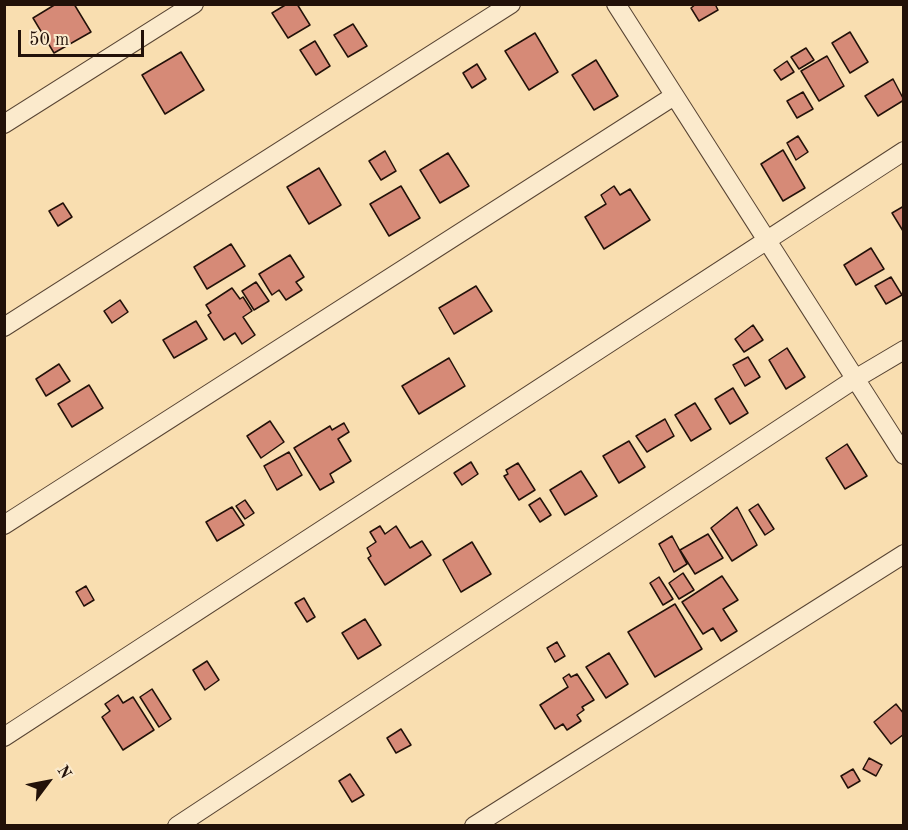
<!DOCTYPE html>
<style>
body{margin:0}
#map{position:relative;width:908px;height:830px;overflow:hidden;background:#f9deb0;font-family:"Old Standard TT",serif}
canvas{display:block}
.frame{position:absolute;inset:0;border:6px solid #221109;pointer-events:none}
.north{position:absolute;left:18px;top:752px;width:60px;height:60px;-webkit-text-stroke:4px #fbeacc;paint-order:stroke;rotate:58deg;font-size:16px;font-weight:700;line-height:24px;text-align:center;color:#221109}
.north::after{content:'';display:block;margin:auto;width:21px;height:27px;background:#221109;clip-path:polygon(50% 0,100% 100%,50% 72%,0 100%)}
.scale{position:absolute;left:18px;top:30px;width:126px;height:27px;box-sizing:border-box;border:3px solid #221109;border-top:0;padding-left:8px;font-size:18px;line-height:21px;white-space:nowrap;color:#221109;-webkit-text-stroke:4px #fbeacc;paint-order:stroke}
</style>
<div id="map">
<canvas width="908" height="830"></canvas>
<div class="frame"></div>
<div class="north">N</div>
<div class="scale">50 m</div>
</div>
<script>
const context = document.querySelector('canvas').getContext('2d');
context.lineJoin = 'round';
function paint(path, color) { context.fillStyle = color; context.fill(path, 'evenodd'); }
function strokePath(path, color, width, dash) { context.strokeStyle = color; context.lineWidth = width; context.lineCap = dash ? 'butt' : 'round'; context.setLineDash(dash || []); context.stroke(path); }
const building = new Path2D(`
 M56,4H74L91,32L54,53L33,18Z
 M287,4H297L310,25L288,38L272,13Z
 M696,4H715L718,10L699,21L691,8Z
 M353,24L367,46L348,57L334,35Z
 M850,32L868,62L850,73L832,43Z
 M535,33L558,72L529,90L505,51Z
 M315,41L330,66L316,75L300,50Z
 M806,48L814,60L799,69L791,57Z
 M181,52L204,90L165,114L142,75Z
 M827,56L844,86L819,101L801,71Z
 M596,60L618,96L594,110L572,75Z
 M787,61L794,72L781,80L774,70Z
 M477,64L486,79L472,88L463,73Z
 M893,79L904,100L878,116L865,96Z
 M803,92L813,109L797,118L787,101Z
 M798,136L808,152L796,160L787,143Z
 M783,150L805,188L783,201L761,164Z
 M385,151L396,171L381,180L369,161Z
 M448,153L469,186L440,203L420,170Z
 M319,168L341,205L309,224L287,187Z
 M401,186L420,218L389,236L370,204Z
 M614,186L620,195L630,189L650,220L604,249L585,217L606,204L601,195Z
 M63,203L72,217L58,226L49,211Z
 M904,206V231H903L892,213Z
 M231,244L245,266L207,289L194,267Z
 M871,248L884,269L856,285L844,265Z
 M290,255L304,277L296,282L302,290L286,300L279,290L272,295L259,274Z
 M891,277L902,295L886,304L875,286Z
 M256,282L269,301L254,310L242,291Z
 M476,286L492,311L454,334L439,308Z
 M232,288L240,299L243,297L252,311L243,317L255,335L242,344L235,333L224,340L208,315L211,313L206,305Z
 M120,300L128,312L112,323L104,311Z
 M196,321L207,339L174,358L163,340Z
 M753,325L763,340L744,352L735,339Z
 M787,348L805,377L786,389L769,360Z
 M748,357L760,377L745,386L733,365Z
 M449,358L465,386L419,414L402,386Z
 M59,364L70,381L46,396L36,379Z
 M89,385L103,408L72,427L58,404Z
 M733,388L748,413L730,424L715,399Z
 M695,403L711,429L691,441L675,415Z
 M665,419L674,436L647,452L636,436Z
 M270,421L284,442L261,458L247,436Z
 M344,423L349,432L338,439L351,461L330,474L334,482L320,490L294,448L330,426L332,430Z
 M629,441L645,467L619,483L603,456Z
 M847,444L867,476L845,489L826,458Z
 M289,452L302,475L277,490L264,466Z
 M471,462L478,474L462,485L454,473Z
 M518,463L535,490L519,500L504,476L508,474L506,470Z
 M581,471L597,496L565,515L550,490Z
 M540,498L551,515L540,522L529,505Z
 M245,500L254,513L245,519L236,506Z
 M758,504L774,529L765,535L749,510Z
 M232,507L244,525L217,541L206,522Z
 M737,507L757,545L732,561L711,528Z
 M380,526L385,534L396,526L410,548L422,541L431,555L385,585L368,558L371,556L367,548L376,542L370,532Z
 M708,534L723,558L695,574L680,550Z
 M672,536L687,564L674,572L659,544Z
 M472,542L491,574L461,592L443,560Z
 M683,573L694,590L679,599L669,583Z
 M722,576L738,600L723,609L737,631L721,641L713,628L703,634L682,602Z
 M659,577L673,599L663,605L650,583Z
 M86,586L94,600L84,606L76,592Z
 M304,598L315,617L307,622L295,603Z
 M675,604L702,649L655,677L628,632Z
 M365,619L381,645L358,659L342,633Z
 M557,642L565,656L555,662L547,648Z
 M609,653L628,684L606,698L586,667Z
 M207,661L219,680L205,690L193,670Z
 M569,674L571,677L577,674L594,700L582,707L584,710L577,715L581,721L567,730L563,724L555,729L540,705L568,687L563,678Z
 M152,689L171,719L159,727L140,697Z
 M118,695L123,703L133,697L154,730L123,750L102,717L110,711L105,704Z
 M896,704L904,714V734L891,744L874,722Z
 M401,729L411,745L396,753L387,738Z
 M869,758L882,765L876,776L863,769Z
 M853,769L860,781L848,788L841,776Z
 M350,774L364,795L352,802L339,781Z`);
paint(building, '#d68a77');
strokePath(building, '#221109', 1.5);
const minor = new Path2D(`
 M616,4L904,455
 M4,124L194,4
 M4,327L511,4
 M4,525L674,96
 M4,737L904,151
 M177,826L855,379L904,350
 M474,826L904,554`);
strokePath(minor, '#584433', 20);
strokePath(minor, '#fbeacc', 18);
</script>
